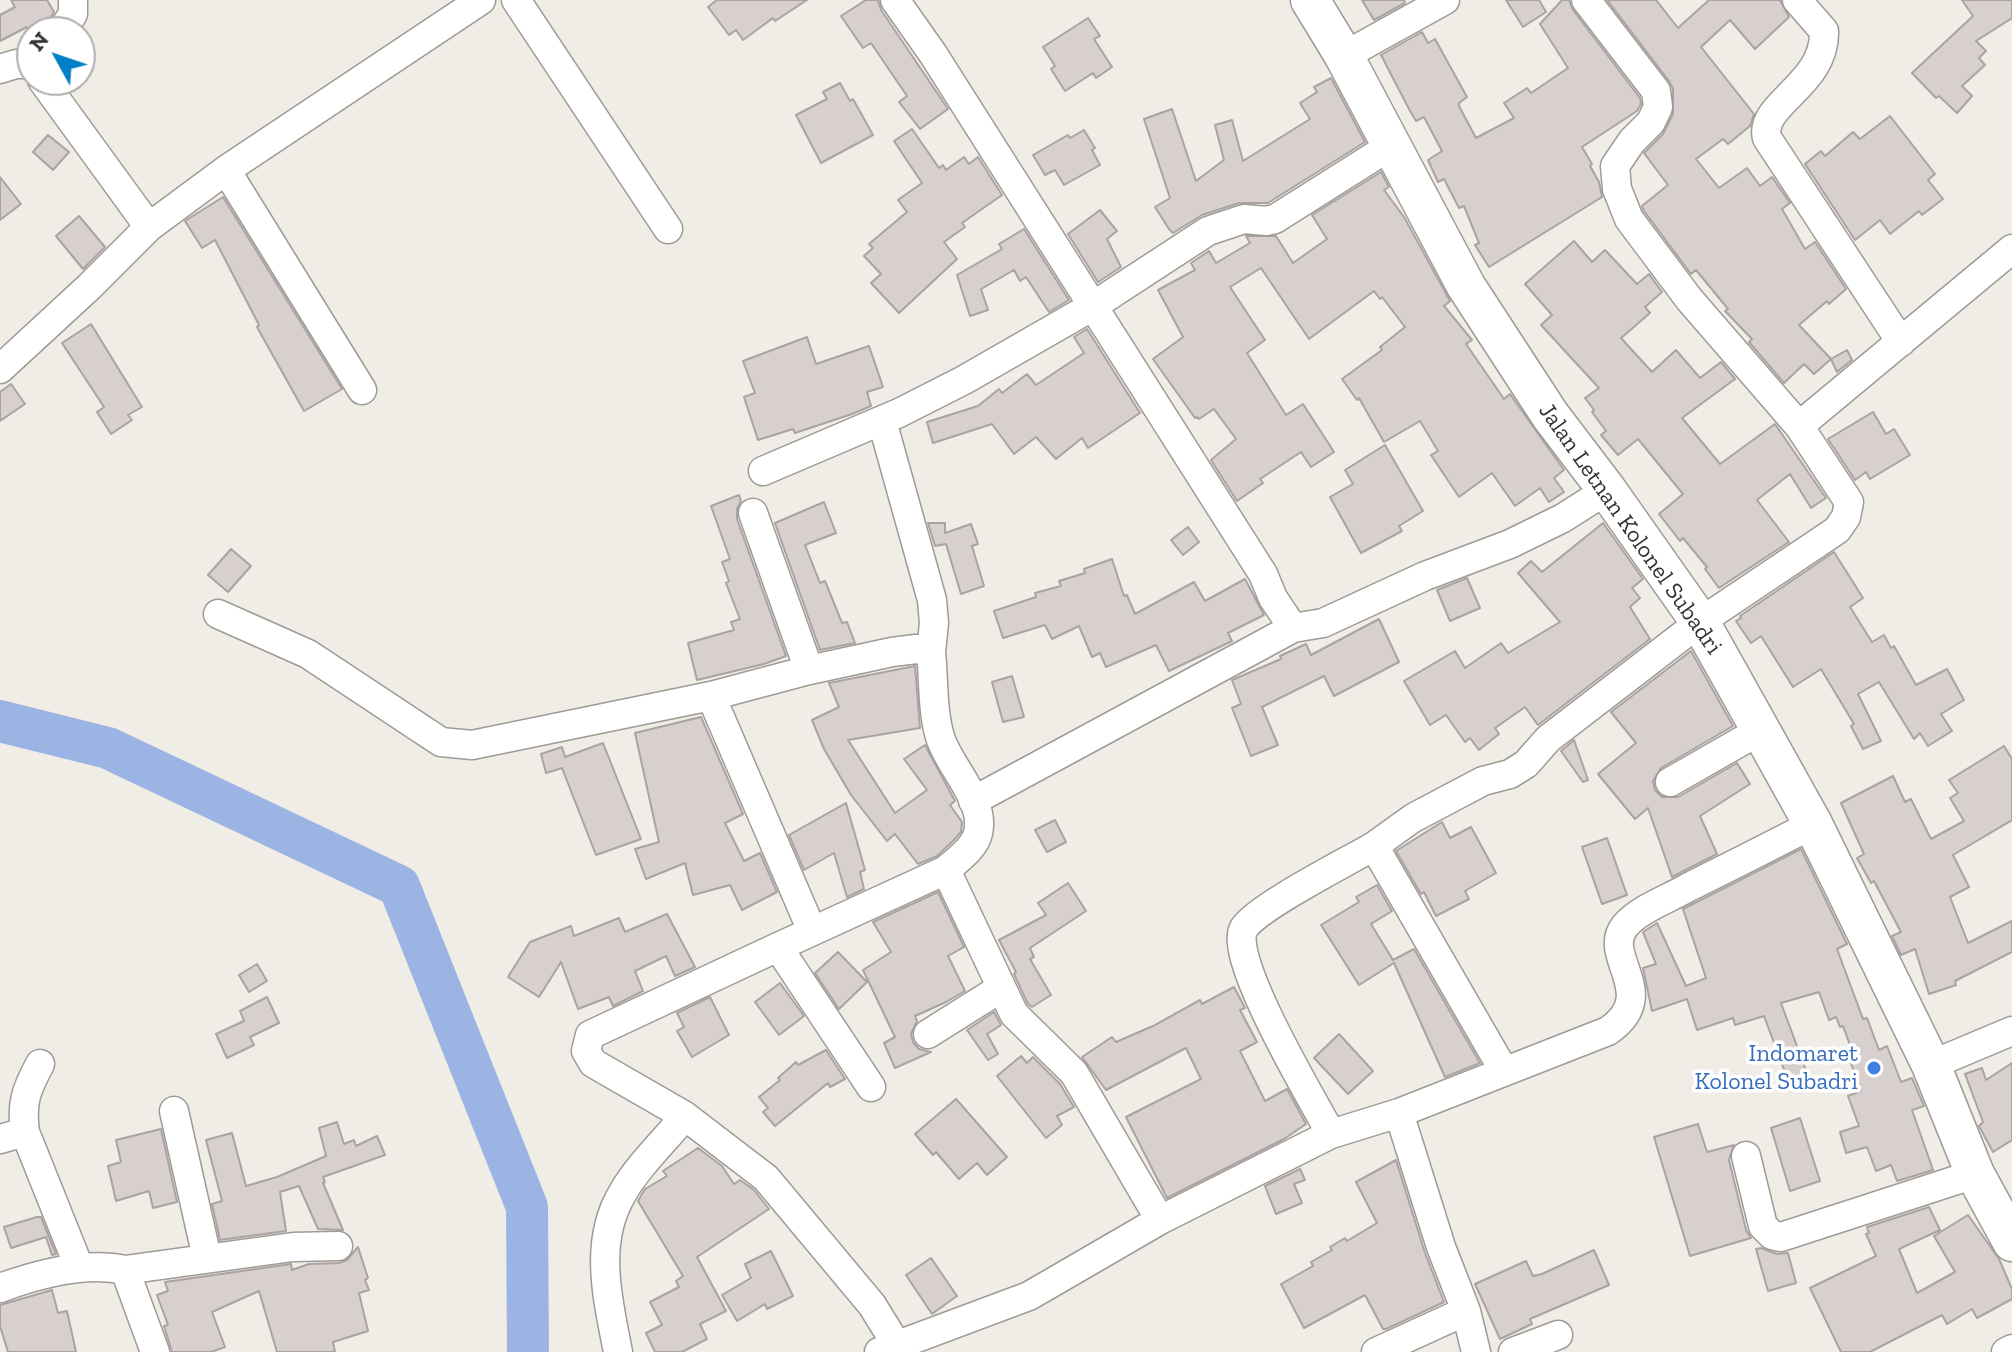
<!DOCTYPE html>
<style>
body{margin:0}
#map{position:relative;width:2012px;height:1352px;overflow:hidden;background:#f0ece6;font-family:"Zilla Slab",serif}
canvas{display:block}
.north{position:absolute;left:16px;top:16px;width:80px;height:80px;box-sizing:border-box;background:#fff;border:2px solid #aeadad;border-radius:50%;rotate:310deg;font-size:22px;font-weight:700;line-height:32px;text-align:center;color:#343331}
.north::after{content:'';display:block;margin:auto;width:28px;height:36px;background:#007ec7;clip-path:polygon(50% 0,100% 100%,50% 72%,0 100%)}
</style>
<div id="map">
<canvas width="2012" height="1352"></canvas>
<div class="north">N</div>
</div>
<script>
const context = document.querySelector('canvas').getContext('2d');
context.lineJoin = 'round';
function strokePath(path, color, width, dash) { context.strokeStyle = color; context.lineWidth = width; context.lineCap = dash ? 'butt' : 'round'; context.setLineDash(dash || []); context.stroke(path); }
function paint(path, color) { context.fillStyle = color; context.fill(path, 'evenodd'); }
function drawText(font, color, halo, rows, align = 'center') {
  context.font = font + ' "Zilla Slab",serif'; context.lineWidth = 7; context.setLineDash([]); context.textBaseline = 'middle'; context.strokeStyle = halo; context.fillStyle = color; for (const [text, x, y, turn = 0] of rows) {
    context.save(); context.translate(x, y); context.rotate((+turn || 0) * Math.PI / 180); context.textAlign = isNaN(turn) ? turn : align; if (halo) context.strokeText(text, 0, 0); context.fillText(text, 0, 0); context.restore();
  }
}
strokePath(new Path2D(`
 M0,721L108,748L399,886L527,1207L528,1352`), '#9cb4e3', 42);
const building = new Path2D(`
 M11,0H47L54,12L49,20L29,31L27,27L0,41V15L15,7Z
 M717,0H807L775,21L773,18L743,40L736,30L729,35L708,7Z
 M866,0H878L881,10L948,109L920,129L899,102L907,96L871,43L863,48L841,16Z
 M1362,0H1404L1405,3L1374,20Z
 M1506,0H1539L1546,12L1523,27Z
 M1562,0H1569L1573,10L1640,98L1641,104L1637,111L1582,147L1592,164L1590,166L1599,182L1602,197L1489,267L1475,245L1479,243L1464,206L1459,208L1444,179L1438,182L1428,160L1442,151L1424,117L1416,121L1410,111L1381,55L1422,32L1428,43L1435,39L1467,97L1459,103V106L1476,138L1514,118L1504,103L1527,88L1531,93L1568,68L1540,24Z
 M1607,0H1656L1678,28L1709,0H1780L1789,17L1755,49L1730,20L1701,47L1754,114L1750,126L1728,144L1723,139L1696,159L1719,188L1747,168L1760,186L1772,177L1790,203L1782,209L1805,249L1815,242L1846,289L1829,304L1827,301L1799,325L1831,359L1814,374L1804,364L1784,383L1749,342L1752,339L1725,311L1728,309L1696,270L1691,274L1644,211L1642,206L1668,185L1644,153L1663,134L1673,114V89L1669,81Z
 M1962,0H2012V18L1976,41L1986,51L1979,58L1985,65L1962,86L1972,96L1957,113L1939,96L1936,98L1912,73L1973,16Z
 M1088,18L1100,36L1094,39L1112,67L1096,78L1093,73L1065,91L1051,69L1055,66L1043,47Z
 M1331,78L1365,142L1268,203H1239L1202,215L1173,233L1169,229L1155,207L1170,198L1144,119L1172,109L1196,181L1224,160L1215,125L1232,120L1243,161L1310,119L1300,103L1317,92L1314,87Z
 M840,83L850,101L853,99L873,135L821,163L796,115L827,99L823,92Z
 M1890,116L1935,174L1928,180L1943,199L1922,215L1919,211L1890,234L1880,220L1855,240L1805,164L1821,151L1825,156L1853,132L1860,139Z
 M912,129L939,168L943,165L946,170L964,157L969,164L978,157L1002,195L962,223L965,227L944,242L957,259L899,313L871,283L881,274L864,256L873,248L869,244L907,212L898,200L922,183L894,141Z
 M1084,130L1095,148L1092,150L1100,165L1064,185L1055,170L1045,175L1033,155L1068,135L1070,138Z
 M48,135L69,152L53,170L33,152Z
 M1381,172L1389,187L1384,190L1404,217L1450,301L1444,306L1472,340L1466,344L1504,399L1510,394L1564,470L1554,478L1564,492L1549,502L1540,488L1515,506L1492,473L1459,497L1431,455L1438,451L1420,421L1384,442L1359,398L1357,400L1342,379L1382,350L1380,347L1405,327L1382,297L1380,299L1374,291L1309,339L1261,268L1230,287L1265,340L1247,353L1286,415L1303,404L1334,452L1311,467L1301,452L1260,479L1263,483L1237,501L1211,460L1236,439L1214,409L1199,419L1197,417L1195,418L1153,359L1183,337L1158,290L1195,270L1191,263L1209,251L1216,263L1250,243L1246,236H1276L1293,263L1327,239L1312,215Z
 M0,177L21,204L0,220Z
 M223,197L342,389L304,411L257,327L259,325L215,240L202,248L185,221Z
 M1100,210L1117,231L1107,239L1121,267L1098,282L1068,234Z
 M79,216L105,247L83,269L56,236Z
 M1024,229L1069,300L1049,312L1026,277L1020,281L1014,270L981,289L988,310L970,316L957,275L1002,249L999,244Z
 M1574,241L1592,262L1605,250L1637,284L1649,274L1662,292L1645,307L1650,313L1621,338L1652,372L1676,350L1700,378L1721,362L1735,379L1682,418L1720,464L1775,424L1826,498L1811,508L1790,474L1757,500L1789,542L1719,588L1705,569L1707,567L1683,538L1680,541L1659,514L1683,494L1638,439L1618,455L1601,435L1606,431L1592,412L1594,410L1585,398L1599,388L1541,325L1552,315L1525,284Z
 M91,324L142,407L128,415L132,420L111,434L97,412L104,407L62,343Z
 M1087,329L1140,413L1088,448L1082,438L1056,459L1036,437L1014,454L992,424L933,443L927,422L978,406L999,389L1002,393L1027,374L1036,385L1084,353L1074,337Z
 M807,337L816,364L869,346L883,387L867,392L871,406L852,414L795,433L793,429L758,440L744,397L755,393L743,361Z
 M1847,350L1852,360L1837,372L1831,359Z
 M11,384L25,404L0,421V392Z
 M1873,412L1886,434L1894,429L1910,455L1870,479L1866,472L1855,480L1828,439Z
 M1385,445L1423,511L1399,526L1402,531L1361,553L1330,497L1353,484L1345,470Z
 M739,495L741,501L737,509V519L786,656L764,664L697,680L688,643L734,630L731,622L740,619L726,583L729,581L722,562L730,559L711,506Z
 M824,502L836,533L805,545L820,583L825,581L842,623L847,622L855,643L820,650L775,523Z
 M928,523H945V533L971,524L978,544L972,546L984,586L961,594L946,544L935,546Z
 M1603,523L1643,579L1632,588L1640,598L1630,607L1650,639L1538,725L1525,707L1495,728L1499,734L1479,750L1470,738L1465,742L1446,715L1430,725L1404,681L1455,651L1465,668L1501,643L1508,653L1560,622L1518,573L1531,561L1542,572Z
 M1188,527L1199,542L1183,555L1171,540Z
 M231,549L251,566L228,592L208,575Z
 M1834,552L1863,598L1850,607L1872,642L1884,635L1891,648L1894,646L1916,685L1947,669L1964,700L1941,714L1952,731L1928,746L1920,733L1914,739L1879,682L1858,694L1881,741L1863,749L1851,726L1854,724L1821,669L1793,687L1761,636L1751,643L1736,621L1741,618L1740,616Z
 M1112,559L1124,596L1127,595L1135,614L1194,582L1205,601L1245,579L1264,615L1228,633L1232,641L1169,671L1156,645L1106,667L1100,653L1092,657L1079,626L1052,639L1045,625L1003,638L994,611L1036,597L1035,593L1061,586L1059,581L1085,573L1084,569Z
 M1467,578L1480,608L1450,621L1437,590Z
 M1379,619L1399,662L1334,696L1324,676L1262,707L1278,745L1251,756L1232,708L1241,704L1232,680L1281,659L1280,656L1306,644L1311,655Z
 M1691,651L1733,726L1661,768L1653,781L1655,790L1662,797H1678L1737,763L1750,784L1700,816L1717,854L1672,877L1648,808L1635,819L1598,774L1636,743L1611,712Z
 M915,666L920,728L848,740L895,813L927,790L904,759L925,745L955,801L950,805L962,822L961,832L953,841L937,856L918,864L895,834L887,841L851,795L824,749L812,720L839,707L829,683Z
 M1012,676L1024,717L1003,722L992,682Z
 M701,717L743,814L725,823L744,861L760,853L777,892L742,910L730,885L693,895L685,863L646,879L635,849L659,842L635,733Z
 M1574,740L1588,780L1583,782L1561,751Z
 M603,743L641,839L596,855L562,768L546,773L541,754L562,747L565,757Z
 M2004,746L2012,759V820L1953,855L1969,887L1950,897L1968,943L2012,921V952L1955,981L1956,985L1929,994L1915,949L1901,955L1892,936L1901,932L1874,881L1871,883L1857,858L1864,854L1841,803L1893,776L1905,802L1911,799L1931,839L1964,821L1950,798L1958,793L1949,780Z
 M846,803L865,870L860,872L864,889L847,897L834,853L804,870L789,835Z
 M1055,820L1066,842L1047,852L1035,830Z
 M1442,822L1450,838L1471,827L1496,873L1465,891L1469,899L1436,916L1424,892L1421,894L1396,851Z
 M1607,838L1627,895L1602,904L1582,847Z
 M1801,849L1847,944L1837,949L1863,1019L1867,1018L1879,1050L1887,1046L1901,1082L1912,1078L1924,1106L1912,1110L1933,1170L1897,1181L1891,1165L1876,1171L1867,1147L1846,1153L1840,1132L1859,1126L1848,1096L1861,1091L1850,1061L1855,1059L1843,1026L1840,1027L1836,1017L1829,1020L1819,992L1781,1003L1807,1073L1788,1080L1764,1016L1735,1025L1733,1018L1697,1030L1687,999L1652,1011L1643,968L1656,964L1643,932L1657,923L1686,986L1706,978L1683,909Z
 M1068,883L1086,911L1030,948L1034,957L1030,959L1051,995L1032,1007L1028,1004L1014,974L1016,972L999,940L1046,915L1038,903Z
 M1377,885L1392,911L1371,924L1393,960L1414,949L1480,1063L1445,1077L1394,963L1359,985L1321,925L1359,902L1356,897Z
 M938,892L964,947L948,956L965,991L946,1002L915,1016L917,1021L911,1034L913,1042L919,1049L931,1052L895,1068L884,1043L895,1037L863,970L891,952L873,922Z
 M667,914L695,967L675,976L666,956L635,971L643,991L613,1006L609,997L578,1009L561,962L539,997L508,977L530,942L571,926L574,936L619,918L625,932Z
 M838,952L867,982L839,1009L815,973Z
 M257,964L267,981L249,992L239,975Z
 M780,983L804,1016L779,1035L755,1002Z
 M1234,987L1245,1008L1240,1010L1257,1042L1240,1051L1265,1101L1287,1089L1306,1124L1284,1139L1167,1198L1126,1117L1201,1079L1186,1048L1106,1090L1082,1057L1112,1037L1116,1042L1153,1026L1200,1000L1202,1004Z
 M267,997L279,1023L250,1037L254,1045L227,1058L216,1034L244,1021L240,1011Z
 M710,997L729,1035L692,1057L677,1031L684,1027L677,1013Z
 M994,1012L1001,1025L987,1034L998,1054L988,1060L967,1030Z
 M1339,1034L1373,1071L1348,1094L1314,1058Z
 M826,1050L845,1079L830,1087L828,1083L775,1126L763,1112L768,1108L759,1097L780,1080L778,1078L796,1062L798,1065Z
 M1021,1056L1027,1063L1033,1057L1060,1084L1074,1107L1057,1116L1062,1125L1046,1138L997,1076Z
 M2012,1063V1140L1993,1152L1979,1126L1983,1122L1965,1074L1982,1068L1986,1080Z
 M956,1099L1007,1157L987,1175L977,1163L959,1179L936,1152L933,1155L915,1134Z
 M1800,1118L1820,1181L1790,1191L1771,1128Z
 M337,1122L344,1144L354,1140L356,1146L377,1136L385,1155L323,1177L325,1182L323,1183L343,1230L318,1229L299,1186L280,1192L286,1231L220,1240L212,1204L222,1201L206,1140L232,1133L246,1186L277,1177L326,1156L319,1128Z
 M1698,1124L1707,1152L1734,1145L1729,1160L1746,1230L1751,1238L1690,1256L1654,1137Z
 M161,1129L177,1202L153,1208L149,1191L116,1201L108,1166L121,1162L116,1140Z
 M698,1148L722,1166L734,1184L740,1180L754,1190L769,1209L697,1257L726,1311L700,1324L707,1339L682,1352H655L646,1333L662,1325L650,1302L679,1287L676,1281L683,1276L638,1201L645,1189L667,1176L663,1171Z
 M1396,1160L1425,1253L1444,1302L1386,1329H1383L1365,1295L1304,1328L1281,1284L1313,1266L1311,1262L1332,1250L1330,1247L1345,1238L1347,1241L1377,1223L1356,1182Z
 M1300,1169L1305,1180L1294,1184L1302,1203L1276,1214L1265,1186Z
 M1929,1207L1940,1230L1899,1249L1917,1293L1955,1272L1934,1236L1968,1215L1999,1259L2012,1289V1299L1977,1318L1972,1309L1947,1324L1942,1315L1870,1352H1841L1810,1288L1876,1256L1866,1234L1869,1233L1867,1227Z
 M37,1217H41L56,1254L52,1255L46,1237L11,1248L4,1227Z
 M358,1247L368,1278L365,1280L369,1290L359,1293L368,1331L333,1342L335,1352H277L259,1291L212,1312L225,1347L211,1352H172L164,1326L168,1325L157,1295L168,1291L165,1282L291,1264L292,1270L309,1264L339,1263L347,1260Z
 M1761,1248L1777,1254L1788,1253L1796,1283L1768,1291L1756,1249Z
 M1594,1250L1609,1285L1530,1319L1532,1324L1500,1339L1475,1284L1526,1261L1533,1276L1542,1274Z
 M771,1251L793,1296L767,1309L765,1304L737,1321L722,1295L751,1278L745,1264Z
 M931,1258L957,1296L932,1314L906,1275Z
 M52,1290L58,1313L67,1311L76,1352H8L0,1326V1305Z`);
paint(building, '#d7d0ce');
strokePath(building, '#aaa3a1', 2);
const minor = new Path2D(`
 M516,0L668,229
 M895,0L933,54L1263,574L1273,598L1293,628L1323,623L1425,576L1510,544L1563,518L1607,490
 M1586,0L1656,91L1658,107L1651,122L1632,141L1615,166L1617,189L1629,219L1689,299L1799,426
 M1797,0L1824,31C1826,85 1758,104 1767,138L1901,342
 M61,32L73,14V0
 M1344,56L1445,0
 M0,69L16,64H32
 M42,80L149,227
 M226,170L362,390
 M0,369L89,287L149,227L226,170L481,0
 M882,421L932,600L934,623L931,652
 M763,471L899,413L964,380L1093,306L1208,231L1244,219L1266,221L1275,219L1392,145
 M753,513L809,670
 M218,614L308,654L441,742L472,745L711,696L809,670L892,652L916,649L931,652C934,680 932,710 940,737C949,767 986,800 978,833C975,848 957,860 946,870L1014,1014L1074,1073L1160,1220
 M711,696L812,931
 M1670,782L1761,730
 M973,801L1293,628
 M778,947L590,1035L586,1051L593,1063L685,1116L766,1178L872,1305L901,1352
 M928,1034L1001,988
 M1931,1065L2012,1031
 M1504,1071L1374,846L1413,818L1483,781L1510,774L1526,764L1548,739L1700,622L1837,530L1846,517L1849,502L1799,426L2012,249
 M871,1087L778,947L946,870
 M174,1111L207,1258
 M1399,1113L1441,1247L1466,1311L1476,1352
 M25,1132C21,1103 26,1090 40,1064
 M1331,1134C1314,1102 1226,956 1244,928C1259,906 1347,862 1374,846
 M0,1139L25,1132L79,1267
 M1746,1156L1763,1226L1772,1235L1781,1237L1975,1174
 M125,1270L155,1352
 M0,1288C38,1274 85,1261 125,1270L293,1247L338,1246
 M618,1352C608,1300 593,1243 622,1194C636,1168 666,1139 685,1116
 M879,1352L1029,1296L1160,1220L1331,1134L1399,1113L1608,1031C1662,994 1600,956 1625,926C1639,909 1668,899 1687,888C1729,867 1771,846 1813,824
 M1376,1352L1466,1311
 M1513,1352L1558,1335
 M2006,1352L2012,1349`);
const secondary = new Path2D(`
 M1310,0L1344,56L1466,286L1550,415L1607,490L1700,622L1731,677L1813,824L1931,1065L1975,1174L2012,1242`);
strokePath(minor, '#9e9b96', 31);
strokePath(secondary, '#9e9b96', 41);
strokePath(minor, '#fff', 28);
strokePath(secondary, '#fff', 38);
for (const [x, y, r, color] of [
 [1874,1068,8,"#3f7fe0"]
]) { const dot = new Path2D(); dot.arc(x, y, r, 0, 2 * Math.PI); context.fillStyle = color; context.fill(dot); strokePath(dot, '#fff', 3); }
drawText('24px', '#343331', '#fff', [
 ["Jalan Letnan Kolonel Subadri",1630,529,55]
]);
drawText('24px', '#366cbe', '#fff', [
 ["Indomaret",1858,1054],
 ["Kolonel Subadri",1858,1082]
], 'right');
</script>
